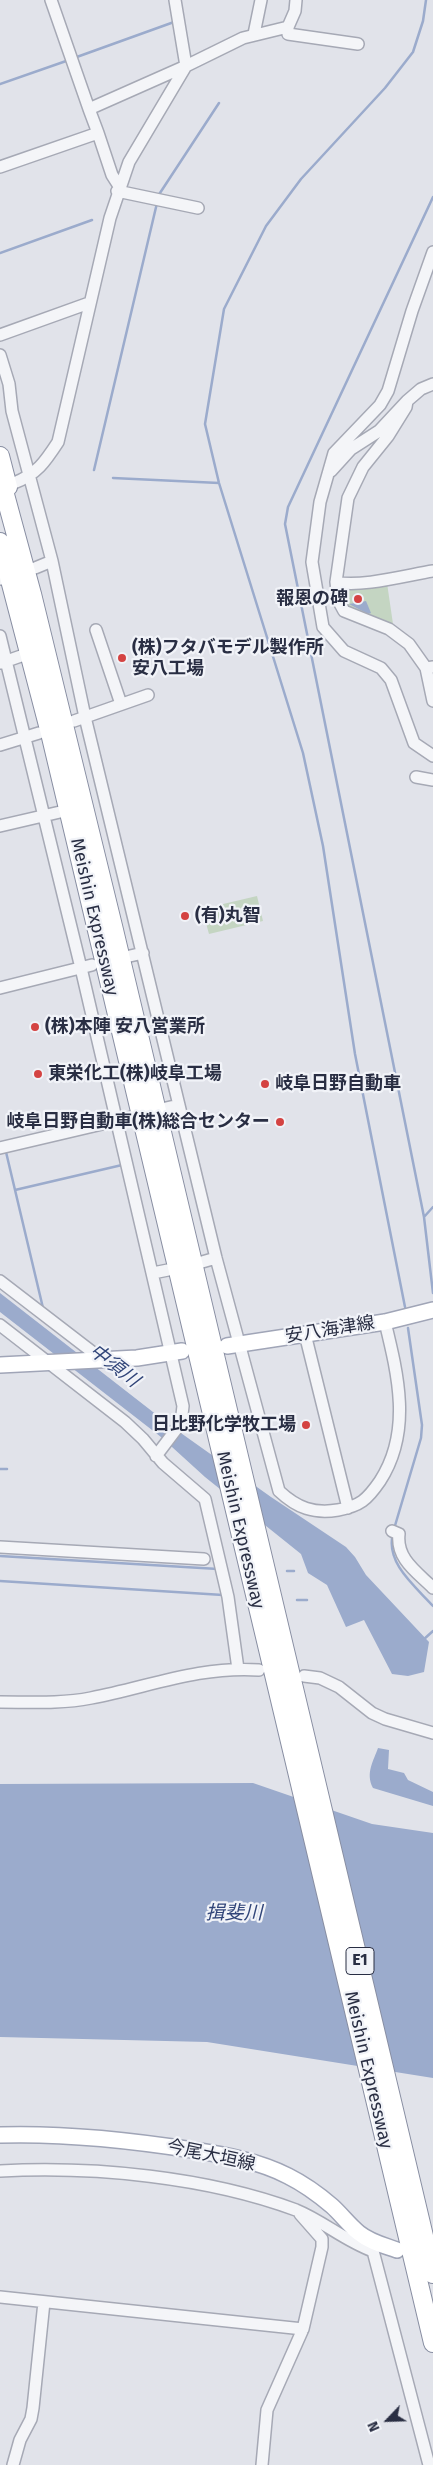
<!DOCTYPE html>
<meta charset="utf-8">
<style>
body{margin:0}
#map{position:relative;width:433px;height:2465px;overflow:hidden;background:#e1e3ea;font-family:"Fira Sans",sans-serif}
canvas{display:block}
.north{position:absolute;left:363px;top:2395px;width:50px;height:50px;-webkit-text-stroke:4px #f1f3f8;paint-order:stroke;rotate:246deg;font-size:14px;font-weight:700;line-height:20px;text-align:center;color:#292e43}
.north::after{content:'';display:block;margin:auto;width:18px;height:22px;background:#292e43;clip-path:polygon(50% 0,100% 100%,50% 72%,0 100%)}
</style>
<div id="map">
<canvas width="433" height="2465"></canvas>
<div class="north">N</div>
</div>
<script>
const context = document.querySelector('canvas').getContext('2d');
context.lineJoin = 'round';
function paint(path, color) { context.fillStyle = color; context.fill(path, 'evenodd'); }
function strokePath(path, color, width, dash) { context.strokeStyle = color; context.lineWidth = width; context.lineCap = dash ? 'butt' : 'round'; context.setLineDash(dash || []); context.stroke(path); }
function drawText(font, color, halo, rows, align = 'center') {
  context.font = font + ' "Fira Sans","Noto Sans JP",sans-serif'; context.lineWidth = 4.5; context.setLineDash([]); context.textBaseline = 'middle'; context.strokeStyle = halo; context.fillStyle = color; for (const [text, x, y, turn = 0] of rows) {
    context.save(); context.translate(x, y); context.rotate((+turn || 0) * Math.PI / 180); context.textAlign = isNaN(turn) ? turn : align; if (halo) context.strokeText(text, 0, 0); context.fillText(text, 0, 0); context.restore();
  }
}
paint(new Path2D(`
 M387,583L393,624L369,621L346,609L343,600V590Z
 M257,896L263,921L209,934L202,909Z`), '#c4d5c2');
paint(new Path2D(`
 M366,601L371,613L368,614L349,604Z
 M0,1293L171,1426L271,1497L346,1547L355,1557L366,1575L429,1642L424,1672L408,1676L392,1674L364,1620L346,1627L327,1585L308,1573L301,1554L205,1477L161,1437L0,1312Z
 M378,1748L389,1750L388,1769L404,1773L408,1780L433,1792V1806L373,1788C365,1773 374,1760 378,1748Z
 M253,1783L372,1824L433,1833V2078L207,2042L0,2037V1784Z`), '#9babcc');
strokePath(new Path2D(`
 M74,58L174,22
 M0,84L69,60
 M158,196L219,103
 M433,197L288,507L285,524L424,1217L433,1293
 M0,253L92,220
 M94,470L157,203
 M113,478L219,483
 M6,1152L43,1308
 M15,1190L122,1165
 M424,1217L433,1207
 M405,1307L355,1054L323,846L303,753L219,483L205,424L224,309L266,226L301,179L385,88L413,52L423,21L426,0
 M0,1469H7
 M394,1529L421,1438L422,1425L408,1328
 M393,1534C385,1563 416,1587 433,1606
 M0,1556L218,1569
 M287,1571H294
 M0,1581L223,1595
 M297,1600H307
 M423,1640L433,1631`), '#9babcc', 2.5);
const minor = new Path2D(`
 M51,0L89,109
 M288,27V34L358,44
 M254,34L261,0
 M98,133L89,109L186,66L175,0
 M0,167L98,133L112,175L119,186
 M117,191L198,208
 M433,252L412,311L388,391L380,405L334,453L320,502L312,562L323,627L344,651L381,668L391,680L414,743L433,756
 M0,335L89,303
 M0,355L9,384L12,411L52,561L85,717L216,1258L279,1491C297,1508 314,1514 338,1510C360,1506 367,1500 380,1481C412,1432 398,1375 385,1322
 M407,401L406,407L388,436L363,467L348,498L336,582L338,600L344,611L389,629L409,644L426,668L433,667
 M331,471L351,449L379,431L407,401L421,389L433,384
 M14,483C37,474 45,462 58,442L110,218L129,162L186,66L243,38L288,27L295,11L296,0
 M35,568L52,561
 M0,579H1
 M336,582C359,588 408,575 433,571
 M96,630L121,704
 M0,636L81,968L183,1406L181,1423L156,1456
 M1,663L21,656
 M426,668L433,701
 M74,721L148,695
 M0,745L39,733
 M416,777L433,780
 M0,826L60,812
 M130,956L143,953
 M0,988L92,965
 M166,1108L179,1105
 M0,1148L132,1117
 M202,1262L216,1258
 M153,1273L168,1270
 M0,1281L104,1361
 M0,1325L125,1422L143,1439L163,1463L205,1499L228,1597L238,1669
 M305,1334L348,1508
 M392,1531L399,1534C396,1559 417,1572 433,1588
 M0,1547L204,1559
 M304,1676L320,1678L339,1687L372,1713L385,1719L433,1733
 M0,1702C30,1702 61,1704 91,1698C149,1687 198,1666 259,1670
 M0,2171C94,2166 207,2177 296,2210C323,2221 345,2241 373,2251
 M375,2245L373,2251L429,2465
 M0,2297L303,2329
 M13,2465L20,2440L31,2419L33,2408L44,2302
 M262,2465L267,2410L303,2329L322,2247V2239L300,2214`);
const major = new Path2D(`
 M227,1346L385,1322L433,1310
 M0,1365L137,1358L182,1351
 M0,2135C65,2133 129,2140 193,2150C225,2155 259,2161 288,2176C304,2184 318,2194 332,2206C341,2214 349,2225 359,2233C370,2242 383,2245 397,2250`);
const highway = new Path2D(`
 M0,456L8,487
 M0,476L32,594L114,930L433,2274
 M0,542L50,733L433,2343`);
strokePath(minor, '#a6a9b5', 14);
strokePath(major, '#a0a5b7', 18);
strokePath(highway, '#888ea2', 20);
strokePath(minor, '#f4f5f8', 11);
strokePath(major, '#fff', 15);
strokePath(highway, '#fff', 18);
for (const [x, y, r, color] of [
 [358,599,5,"#d44342"],
 [122,658,5,"#d44342"],
 [185,916,5,"#d44342"],
 [35,1027,5,"#d44342"],
 [38,1074,5,"#d44342"],
 [265,1084,5,"#d44342"],
 [280,1122,5,"#d44342"],
 [306,1425,5,"#d44342"]
]) { const dot = new Path2D(); dot.arc(x, y, r, 0, 2 * Math.PI); context.fillStyle = color; context.fill(dot); strokePath(dot, '#f1f3f8', 2); }
for (const [x, y, w] of [
 [360,1961,28]
]) { const box = new Path2D(); box.roundRect(x - w / 2, y - 13.5, w, 27, 4); context.fillStyle = '#f1f3f8'; context.fill(box); strokePath(box, '#292e43', 1); }
drawText('bold 16px', '#292e43', null, [
 ["E1",360,1961]
]);
drawText('bold 18px', '#292e43', '#f1f3f8', [
 ["報恩の碑",348,599,"right"],
 ["(株)フタバモデル製作所",132,648],
 ["安八工場",132,669],
 ["(有)丸智",195,916],
 ["(株)本陣 安八営業所",45,1027],
 ["東栄化工(株)岐阜工場",48,1074],
 ["岐阜日野自動車",275,1084],
 ["岐阜日野自動車(株)総合センター",270,1122,"right"],
 ["日比野化学牧工場",296,1425,"right"]
], 'left');
drawText('18px', '#292e43', '#f1f3f8', [
 ["Meishin Expressway",94,917,77],
 ["安八海津線",330,1330,-9],
 ["Meishin Expressway",240,1530,77],
 ["Meishin Expressway",368,2070,77],
 ["今尾大垣線",211,2156,12]
]);
drawText('italic 19px', '#314579', '#f1f3f8', [
 ["中須川",114,1366,38],
 ["揖斐川",234,1914]
]);
</script>
